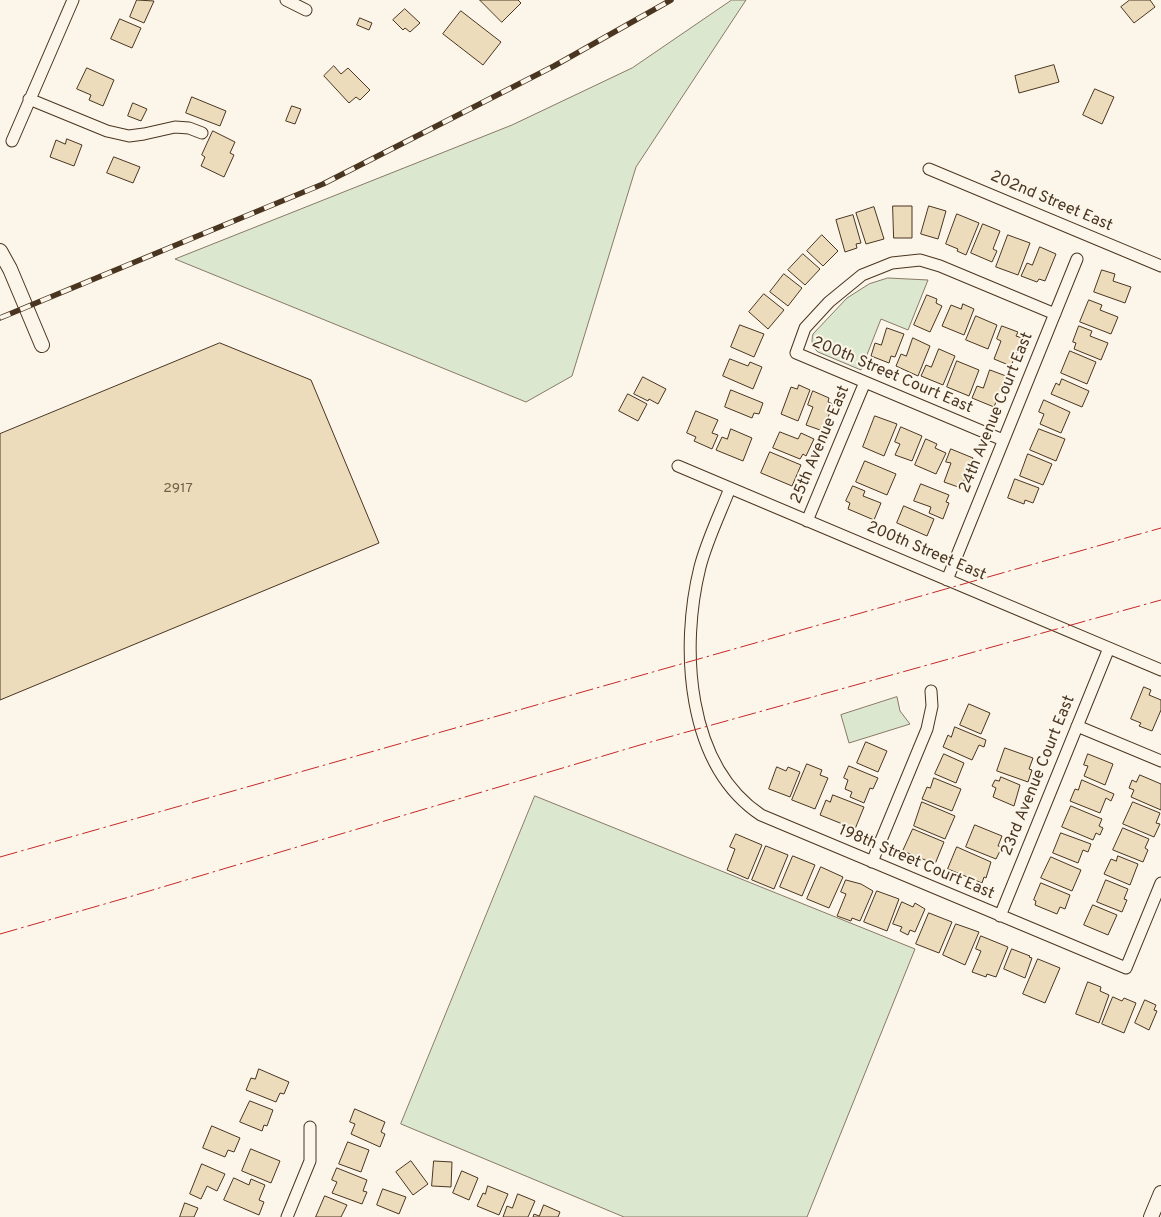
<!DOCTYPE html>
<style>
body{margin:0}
canvas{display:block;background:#fbf6e9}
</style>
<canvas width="1161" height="1217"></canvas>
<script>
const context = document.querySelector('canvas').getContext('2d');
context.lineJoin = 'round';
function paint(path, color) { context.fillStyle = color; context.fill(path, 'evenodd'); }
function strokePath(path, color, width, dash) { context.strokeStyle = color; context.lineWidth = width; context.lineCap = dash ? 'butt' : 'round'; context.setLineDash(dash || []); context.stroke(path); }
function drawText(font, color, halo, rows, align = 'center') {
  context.font = font + ' Overpass,sans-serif'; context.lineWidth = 4; context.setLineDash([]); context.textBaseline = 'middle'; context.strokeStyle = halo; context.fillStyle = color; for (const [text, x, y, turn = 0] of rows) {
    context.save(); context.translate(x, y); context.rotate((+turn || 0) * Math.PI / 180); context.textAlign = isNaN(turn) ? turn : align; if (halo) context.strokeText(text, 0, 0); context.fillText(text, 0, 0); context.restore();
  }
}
const green = new Path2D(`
 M732,0H746L636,167L572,376L526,402L175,259L512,125L632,68Z
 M888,278L928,280L908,330L881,319L861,370L818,352C812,347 811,342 813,334L847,298L869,284Z
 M897,697L900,711L910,724L849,743L841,715Z
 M535,796L915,949L807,1217H624L401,1124Z`);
paint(green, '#dce7d0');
strokePath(green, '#887966', 1);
const building = new Path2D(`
 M137,0L154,1L144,23L130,17Z
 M480,0H518L521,3L502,22Z
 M1130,0H1150L1155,7L1134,23L1121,7Z
 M405,9L420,23L410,32L405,28L403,30L393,20Z
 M461,11L501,42L483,65L443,34Z
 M360,18L372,23L369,30L357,25Z
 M120,19L141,28L132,48L111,39Z
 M1054,65L1059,82L1019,93L1015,76Z
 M334,66L341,74L348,68L370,90L360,100L356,97L349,103L324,76Z
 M87,68L114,80L103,106L89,100L91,95L77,89Z
 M1095,89L1114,97L1102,124L1083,115Z
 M192,97L226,111L220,126L186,113Z
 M133,103L147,109L141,121L128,116Z
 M292,106L301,109L295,124L286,121Z
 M213,131L235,142L230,153L234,155L224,177L201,166L205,157L202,155Z
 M67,139L82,145L74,166L50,157L56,140L65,144Z
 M114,157L140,167L133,183L107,173Z
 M893,206H912V238H894Z
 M929,206L946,211L938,239L921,234Z
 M874,207L884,239L866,244L856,213Z
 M957,214L979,223L966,255L957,251L958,249L946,244Z
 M853,215L861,243L856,244L857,248L845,252L836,220Z
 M983,224L1000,231L993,249L997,251L992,262L971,253Z
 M822,235L838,251L823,266L807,251Z
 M1008,235L1030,243L1018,275L996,267Z
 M1040,247L1056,254L1045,281L1039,279L1037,282L1021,276L1027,263L1032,265Z
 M803,254L820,269L805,285L788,270Z
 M1102,270L1115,274L1113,281L1131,287L1125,303L1094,292Z
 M784,274L802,288L788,306L770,292Z
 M764,294L784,310L768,329L749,312Z
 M927,295L937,299L936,303L942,306L930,332L914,325Z
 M1089,300L1102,305L1100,310L1118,317L1111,334L1080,322Z
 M963,304L974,309L964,335L942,326L951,305L961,309Z
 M976,316L997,325L988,349L966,340Z
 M740,325L764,334L754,357L731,347Z
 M1002,326L1018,332L1016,336L1022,338L1011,366L994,359L1001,341L997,339Z
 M1079,326L1092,331L1090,336L1108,343L1101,360L1074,349L1076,343L1073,342Z
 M887,328L904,334L895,357L891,356L889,363L871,356L875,343L881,345Z
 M913,338L930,346L918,376L896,366L901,354L906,356Z
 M220,343L311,380L379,543L0,700V434Z
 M939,349L955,356L943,385L921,376L926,365L931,367Z
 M1070,351L1096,362L1087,384L1061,373Z
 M730,359L748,366L750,362L762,367L753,389L723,376Z
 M957,361L979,370L969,396L947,387Z
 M990,370L1006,376L994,407L972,398L977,386L983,388Z
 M643,377L666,389L658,404L649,399L648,401L634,394Z
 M1062,379L1089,391L1082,407L1051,394L1056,383L1059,385Z
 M799,385L810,390L798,421L781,414L791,387L797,389Z
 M731,390L763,403L759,414L754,413L752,418L725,407Z
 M813,391L829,398L828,402L833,404L823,431L806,425L813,407L808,405Z
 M628,394L647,404L638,421L619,411Z
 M1044,400L1070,412L1061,433L1040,424L1044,414L1039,412Z
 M696,411L718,420L712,433L718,435L712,449L694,441L696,437L687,433Z
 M875,416L897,424L884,456L863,447Z
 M901,427L922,436L912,461L895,455L900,444L895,442Z
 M731,429L752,438L743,461L716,450L722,437L727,439Z
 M1039,429L1065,439L1056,461L1030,450Z
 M780,432L798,439L801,433L814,439L806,456L803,454L800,459L773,448Z
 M926,439L937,444L935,448L946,453L936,474L915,465Z
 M951,449L973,458L961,488L944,482L951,463L946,462Z
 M770,452L801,465L792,486L761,473Z
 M1028,454L1052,464L1043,485L1020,476Z
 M865,461L896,474L887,495L856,482Z
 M1015,479L1039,488L1033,503L1025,500L1024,504L1008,498Z
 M921,484L949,495L946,502L949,503L943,519L929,513L931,507L914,501Z
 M853,486L865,491L863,496L881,503L874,520L848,509L850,503L846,501Z
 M904,506L934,519L927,536L897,523Z
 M1144,687L1151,690L1149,695L1161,700V710L1152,731L1139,726L1141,723L1131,719Z
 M969,704L990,713L981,734L960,725Z
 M955,727L986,740L984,747L979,745L972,760L943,747L948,735L951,737Z
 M866,742L887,751L878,772L857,763Z
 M1005,748L1033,758L1029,769L1032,770L1028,782L997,771Z
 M944,754L964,763L956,783L935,774Z
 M1088,754L1113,764L1105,785L1084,776L1088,766L1084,765Z
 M807,764L822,770L820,775L828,778L815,809L792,800Z
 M849,766L878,778L873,789L870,788L864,803L850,797L852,792L845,789L848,780L844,778Z
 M777,767L786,771L788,767L800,772L790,797L769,789Z
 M1140,775L1161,784V810L1131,797L1134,790L1129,788L1132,780L1136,782Z
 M1001,777L1020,785L1014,806L993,797L996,788L992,786L995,780L999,781Z
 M934,778L961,789L952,811L922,799L927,787L930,788Z
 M1082,780L1114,794L1111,801L1106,798L1100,813L1070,801L1075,789L1078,790Z
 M833,795L864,807L855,829L820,815L826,800L830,802Z
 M922,802L955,816L945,839L914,826Z
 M1133,802L1160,813L1156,823L1160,824L1154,837L1123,824Z
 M1071,806L1102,819L1099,826L1103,828L1100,835L1096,833L1093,840L1062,827Z
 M975,825L1002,836L998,846L1002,847L996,859L966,847Z
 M1123,828L1149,839L1145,848L1148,850L1143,862L1113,850Z
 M913,829L944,842L935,864L903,851Z
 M1061,833L1091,844L1088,852L1083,850L1078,863L1053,853Z
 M736,834L762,845L748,879L727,870L735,849L730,847Z
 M766,846L788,855L774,889L752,880Z
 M957,847L991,862L986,878L984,877L982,883L948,869Z
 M793,856L815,865L802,896L780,887Z
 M1118,856L1138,864L1130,885L1104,874L1111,859L1116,861Z
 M1051,857L1081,870L1072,891L1041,878Z
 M821,867L843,877L829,908L807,899Z
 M846,880L861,884L873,891L860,921L852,918L851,921L837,916L846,894L841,892Z
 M1106,880L1128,889L1124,899L1127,900L1122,912L1097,902Z
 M1041,883L1070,895L1065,909L1060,907L1057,914L1035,905L1036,901L1034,900Z
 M877,891L899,899L887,931L864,922Z
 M902,902L913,907L915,903L925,909L915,932L910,930L908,935L900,931L902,927L893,924Z
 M1093,905L1117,915L1108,935L1084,925Z
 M929,913L952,922L939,953L916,944Z
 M956,924L979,932L965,965L943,955Z
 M981,936L1008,947L996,977L987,974L986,977L972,972L981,951L976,949Z
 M1012,949L1030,956L1029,957L1032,958L1025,978L1004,969Z
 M1038,959L1060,968L1045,1003L1023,994Z
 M1088,982L1101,987L1100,991L1109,995L1099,1023L1076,1014Z
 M1113,997L1122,1001L1124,998L1136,1003L1124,1033L1102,1024Z
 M1145,1000L1156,1005L1154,1010L1157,1011L1149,1030L1135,1023Z
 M259,1069L289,1082L284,1094L280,1093L276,1102L246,1090L251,1078L255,1079Z
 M250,1101L273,1110L267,1126L264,1125L262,1131L240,1122Z
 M355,1109L385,1122L381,1132L385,1134L380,1147L351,1134L355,1124L350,1122Z
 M212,1126L240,1138L234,1152L228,1150L225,1157L203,1148Z
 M348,1142L369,1150L361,1172L339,1164Z
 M251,1149L280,1161L271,1183L242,1171Z
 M411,1161L428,1184L413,1195L396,1172Z
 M434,1161L452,1162L451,1187L432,1186Z
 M202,1164L225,1174L217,1191L207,1186L201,1199L190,1194Z
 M337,1168L367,1180L363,1191L367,1192L362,1204L332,1193L337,1182L332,1180Z
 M462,1171L478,1178L469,1200L453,1193Z
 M234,1178L249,1185L251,1179L265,1185L259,1200L264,1202L259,1215L224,1200Z
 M488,1186L508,1194L499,1215L477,1206L483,1193L485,1194Z
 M383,1189L406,1197L399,1214L377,1205Z
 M518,1194L535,1201L528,1217H503L507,1206L512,1208Z
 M325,1196L347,1205L341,1217H316Z
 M185,1203L198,1208L194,1217H180Z
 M544,1205L560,1212L558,1217H533L534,1214L539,1216Z`);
paint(building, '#ecdcbc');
strokePath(building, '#4a3520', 1);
const minor = new Path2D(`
 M286,0L306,10
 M29,99L107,131L129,136L144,134L175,127L189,128L202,133
 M12,141L73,0
 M929,169L1161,266
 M1003,440L796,353L805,328L829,302L862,275L892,263L920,260L940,266L1055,314
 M678,466L1161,670
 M730,488C720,514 707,540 700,567C680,647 686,765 761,815L1126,968L1161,883
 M807,521L865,382
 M947,580L1077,259
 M1077,726L1161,761
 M872,862L927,729L932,706L931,691
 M1000,916L1109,648
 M287,1217L310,1161V1127`);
const tertiary = new Path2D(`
 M0,251L10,269L42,345
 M1151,1217L1161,1193`);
strokePath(minor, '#4a3520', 13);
strokePath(tertiary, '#4a3520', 16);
strokePath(minor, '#fbf6e9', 11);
strokePath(tertiary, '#fbf6e9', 14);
const rail = new Path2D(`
 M0,318L323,184L554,66L671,0`);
strokePath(rail, '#4a3520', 5.5);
strokePath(rail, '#fbf6e9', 4, [11]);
strokePath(new Path2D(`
 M0,857L1161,528
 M0,934L129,897L640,745L1161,600`), '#c62828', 1, [18, 4, 2.5, 4]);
drawText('14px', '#725f47', null, [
 ["2917",178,489]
]);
drawText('16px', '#4a3520', '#fbf6e9', [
 ["202nd Street East",1051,202,23],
 ["200th Street Court East",892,376,23],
 ["24th Avenue Court East",997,413,-68],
 ["25th Avenue East",821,445,-67],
 ["200th Street East",926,552,23],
 ["23rd Avenue Court East",1039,776,-68],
 ["198th Street Court East",916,863,23]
]);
</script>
